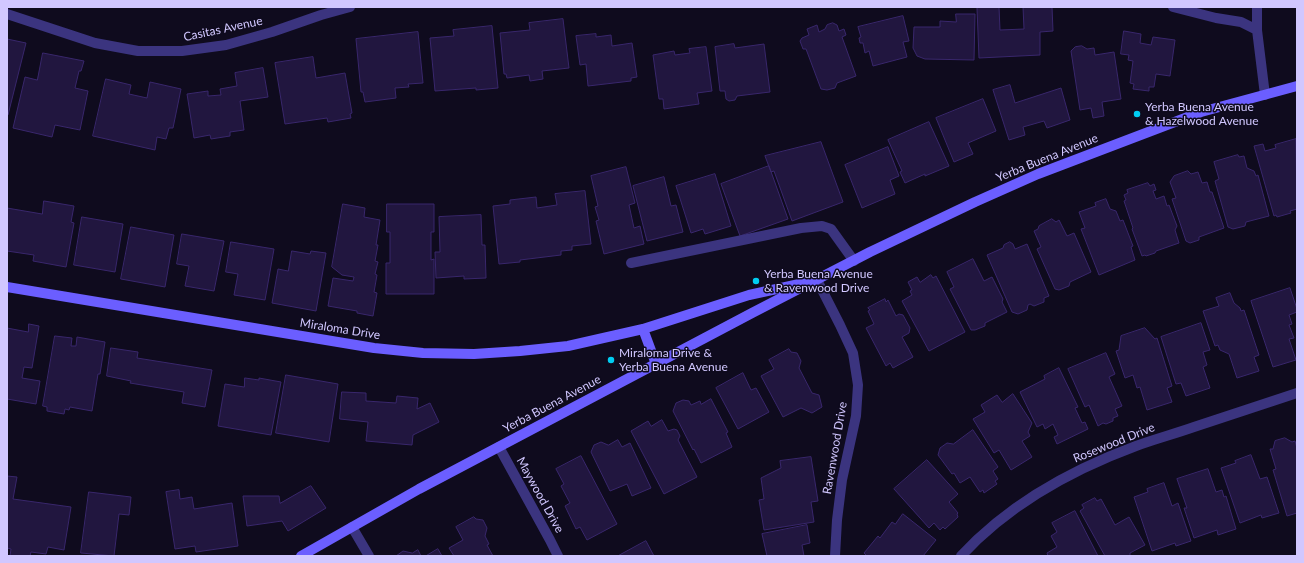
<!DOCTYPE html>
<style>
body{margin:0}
#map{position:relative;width:1304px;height:563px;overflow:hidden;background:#0f0b1e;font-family:Lato,sans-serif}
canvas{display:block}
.frame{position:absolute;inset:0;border:8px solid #d1c7ff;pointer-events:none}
</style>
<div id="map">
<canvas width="1304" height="563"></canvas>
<div class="frame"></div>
</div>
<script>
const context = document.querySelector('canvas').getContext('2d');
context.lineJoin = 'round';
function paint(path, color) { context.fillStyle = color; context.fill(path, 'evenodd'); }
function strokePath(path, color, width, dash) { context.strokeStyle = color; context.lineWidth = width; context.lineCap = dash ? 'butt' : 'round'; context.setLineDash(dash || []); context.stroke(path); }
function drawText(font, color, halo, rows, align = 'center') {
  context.font = font + ' Lato,sans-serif'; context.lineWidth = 3; context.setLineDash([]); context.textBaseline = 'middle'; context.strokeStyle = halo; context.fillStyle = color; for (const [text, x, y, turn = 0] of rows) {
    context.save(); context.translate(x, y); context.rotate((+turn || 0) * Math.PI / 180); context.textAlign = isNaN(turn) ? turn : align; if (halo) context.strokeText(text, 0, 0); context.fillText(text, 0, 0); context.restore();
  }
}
const building = new Path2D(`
 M999,7L1000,30L1024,29L1023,7H1052L1053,31L1040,32V55L979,58L977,8Z
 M956,14H975L974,60L925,59L917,56L913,48L914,27H940V21L956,22Z
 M903,16L909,41L903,42L907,57L873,66L869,51L865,53L863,43H860L859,38L861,37L858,27Z
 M563,19L569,68L542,71L543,79L530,81L529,75L507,78L506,74H504L500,33L530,30L529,23Z
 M833,23L837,25L839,31L844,29L846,35L842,37L856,76L837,83L835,88L827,90L821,89L806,49H803L800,41L802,38L809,35L807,29L817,25L819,32L825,29L827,25Z
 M492,26L498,88L476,90V88L435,91L430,38L454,36L453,30Z
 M1124,31L1141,34L1140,43L1151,45L1153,37L1175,40L1170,76L1156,74L1154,87H1149V91L1133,89L1134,84L1130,83L1133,61L1128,60L1129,55L1121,54Z
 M418,32L423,83L408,84L409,87L395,88L396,98L365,102L363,92H361L356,39Z
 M596,34V37L611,35L612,46L632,43L637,77L631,78V81L588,86L586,64L580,65L576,36Z
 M7,39L26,43L8,115H7Z
 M734,44L735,48L764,44L770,92L737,96L735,100L729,101L726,99L725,91H720L715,47Z
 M1082,46L1087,49L1094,48L1095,55L1114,52L1121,99L1102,102L1104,116L1093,118L1091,108L1080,110L1071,51L1075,47Z
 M706,47L712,91L697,93L699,104L664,109L663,99H659L653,55L674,51L675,55L690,53L689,49Z
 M43,53L84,61L81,71H79L75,88L88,91L80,130L55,125L52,137L13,128L25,77L37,80Z
 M313,57L316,78L345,73L352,113L350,114L351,118L328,122L327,118L285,124L275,63Z
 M263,68L268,97L240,101L244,130L230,132V136L211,139L210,135L194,138L187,94L208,91V96L221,95L220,89L237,86L235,73Z
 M106,79L131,85L129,94L147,98L150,82L181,89L173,128H169L166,139L157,137L155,150L93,136Z
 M1010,85L1015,103L1061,88L1070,120L1047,128L1044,121L1023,127L1025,135L1009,140L993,90Z
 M983,99L996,131L968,143L973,154L954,162L936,118Z
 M929,122L949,166L925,176V174L905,183L900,172L902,171L888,140Z
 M1296,139L1297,209L1290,211L1291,213L1277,217L1276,215L1274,216L1254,146L1263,144L1265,151L1276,148L1275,145Z
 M821,142L843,202L792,221L774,171L771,172L765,156Z
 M888,147L899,176L890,180L895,194L862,208L845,165Z
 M1238,155L1239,157L1244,156L1247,168L1254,171L1256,176L1258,175L1269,216L1246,222L1245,226L1233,229L1228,227L1215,181L1219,179L1214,162Z
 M769,166L788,219L740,236L721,184Z
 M626,167L635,203L629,205L634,228L640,226L644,244L604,254L596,221L599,220L595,207L598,206L591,176Z
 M1188,171L1191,174L1198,172L1202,183L1207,182L1210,192H1212L1224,228L1199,237V240L1190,243L1186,241L1172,199L1176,198L1170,182L1174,176Z
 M715,174L731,226L705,234L703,229L691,233L676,186Z
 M664,177L671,206L676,205L683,232L647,241L633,186Z
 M1148,183L1150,186L1154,184L1156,190L1153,191L1156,199L1164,196L1167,206L1169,205L1177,226L1175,230L1179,243L1156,251L1155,253L1146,256L1145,255L1142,256L1132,229L1133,228L1124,201L1126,200L1124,195L1128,193L1127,190Z
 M585,191L591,244L572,246V250L561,251V255L520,260V262L499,264L493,206L510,204V200L536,197L537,208L557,205L555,194Z
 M1106,199L1110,209L1116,211L1120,221L1123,220L1133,246L1131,247L1135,260L1099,275L1081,229L1085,228L1079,212L1096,206L1095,203Z
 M44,201L74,206L71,222L74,223L66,267L33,261L34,255L7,251V208L42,214Z
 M343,204L365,208L364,217L380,220L376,245H378L375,261L378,262L375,274L377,275L374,292L377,293L373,316L357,313V311L328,306L333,278L353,281L354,277L342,275L332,267Z
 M387,204H434V232H431V260L434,259V294H386V263H390V232H387Z
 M481,215L482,245H485L486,278L464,279V276L436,278L435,252H440L439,217Z
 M82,217L123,224L115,272L74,265Z
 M1052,219L1056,222L1059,220L1067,236L1074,233L1091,272L1070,282L1069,286L1059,290L1055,289L1037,249L1041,247L1034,231L1038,229L1039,226Z
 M131,227L174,235L165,287L121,279Z
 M182,234L224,241L214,291L185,286L189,266L177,264Z
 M231,242L274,249L265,300L234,295L238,274L226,272Z
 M1010,242L1013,244L1015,249L1027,244L1049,296L1044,298V302L1034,306L1030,304L1028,305L1027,310L1018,314L1012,312L987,255L1003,248L1004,245Z
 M292,251L310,254L311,251L326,253L316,311L272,303L278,269L288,271Z
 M973,259L984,281L992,277L1003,299L1002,302L1007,312L985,323V326L975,330H971L950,289L954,287L947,272Z
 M931,275L933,278L936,276L965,332L929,351L902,301L912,295L910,291L912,290L908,282L917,277L920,282Z
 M1290,288L1297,309V312L1289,315L1292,324L1289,325L1294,338L1289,339L1296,360L1273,367L1251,301Z
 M1230,293L1234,303L1240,308L1241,311L1244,310L1259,355L1254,357L1259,371L1237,378L1229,354L1220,350L1218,345L1215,346L1203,311L1219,306L1216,298Z
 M885,299L886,302L888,300L896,316L899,314L903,315L910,328L909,333L902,337L913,357L893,368L890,363L886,366L866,328L874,324L868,311L870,310L868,308Z
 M1201,323L1210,350L1203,352L1207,365L1203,367L1210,388L1186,396L1181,383L1176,384L1161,337Z
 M29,324L39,326L32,368L24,367L22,378L40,381L36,404L7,399V328L28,332Z
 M1145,328L1155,339L1157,338L1172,386L1167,388L1172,402L1147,410L1140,387L1137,388L1133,375L1125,378L1116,351L1119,350L1121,336Z
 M55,336L72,338L71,346H76L77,337L105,342L100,374H98L92,411L70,407L69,410L65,409L64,414L47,411V407L43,406Z
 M111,348L138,352L137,358L212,370L205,407L182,403L184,392L130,383L131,381L107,376Z
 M789,349L791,352L797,353L801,361L799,368L812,393L819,395L822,407L812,413L801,408L783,417L761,376L774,369L769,360Z
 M1106,353L1115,374L1109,377L1122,406L1115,409L1118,416L1113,418V421L1106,424L1103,423L1098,426L1089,405L1085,407L1068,369Z
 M1059,368L1078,407L1075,408L1082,423L1085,422L1088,429L1057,444L1054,437L1058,435L1053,424L1045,429L1043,424L1037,427L1020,392L1045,379L1044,376Z
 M743,373L751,390L756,388L769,412L738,429L716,388Z
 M286,375L338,384L329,442L276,433Z
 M245,378L259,380V378L281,382L271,435L218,426L225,384L244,387Z
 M342,392L366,393V401L396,403L397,396L418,398L417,409L430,403L439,422L413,435L412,445L366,441L368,422L340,419Z
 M1013,394L1032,423L1028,432L1030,436L1022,441L1032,457L1011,470L999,450L994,453L973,419L985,412L981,405L997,395L1002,402Z
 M711,399L728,432L726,433L732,447L701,463L694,449L693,450L673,411L676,403L683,400L689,401L691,405L700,401L701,404Z
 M662,420L668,431L674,429L677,430L680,436L678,440L697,477L664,494L631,431L648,421L651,426Z
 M973,430L998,467L993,471L998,479L995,481L997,484L984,493L983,490L980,492L970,477L960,483L954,473L952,474L938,455L940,448L947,443L953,444Z
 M1285,438L1292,442L1295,441L1297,448V513L1287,516L1273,470L1276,469L1270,449H1273L1275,441Z
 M618,440L622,447L630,443L651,488L632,496L627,484L610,491L591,452L594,445L601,442L608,445Z
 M1251,455L1260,479L1267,477L1279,513L1262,518L1261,515L1240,523L1221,468L1236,463L1235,461Z
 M581,456L617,524L587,540L580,527L576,529L565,506L570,503L561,486L564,484L556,469Z
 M811,457L818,501L811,502L814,522L764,530L759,500L764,499L761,478L781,468L780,461Z
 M927,460L958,494L949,502L958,513L957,514L958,517L945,529L943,527L940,530L934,523L929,528L894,489Z
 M1208,469L1216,492L1222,490L1224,497L1226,496L1236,529L1218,535L1217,530L1194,538L1184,508H1187L1177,479Z
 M7,476L17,477L13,499L71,507L64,550L48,547L46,554L31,552L30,556H10L11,549L7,548Z
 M1164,483L1172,506L1178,503L1191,541L1176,546L1175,543L1152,551L1134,497L1148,492L1147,489Z
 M311,486L326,508L288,531L282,521L247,526L243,496H279L280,503Z
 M179,490L180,499L192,497L194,509L232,503L238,546L196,552L195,546L175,549L166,492Z
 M89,492L131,497L129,515L119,514L114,556L81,553Z
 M1095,498L1097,501L1101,499L1115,525L1129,517L1145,545L1130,553V556H1105L1080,511L1084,508L1082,505Z
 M1075,511L1098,556H1048L1047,553L1057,547L1051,536L1057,532L1052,523Z
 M903,514L936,540L923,556H867L864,553L878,536L880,538L892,522L895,524Z
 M474,517L476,519L483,520L487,528L485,536L489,544L487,545L493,556H454L449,548L463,540L456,527Z
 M807,525L810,543L802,545L804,556H767L762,534Z
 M646,541L654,556H618Z
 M438,549L442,556H426Z
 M418,550L421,556H396L403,551L412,553Z`);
paint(building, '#21163f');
strokePath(building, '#39276c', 1);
strokePath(new Path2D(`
 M631,263L801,228L822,226L831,229L854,261
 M352,527L369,556`), '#3b347f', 10);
strokePath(new Path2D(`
 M1173,7L1216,18L1241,22L1257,30
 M1257,7V30L1265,95
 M7,14L95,43L138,51H182L226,45L272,32L321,15L350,7
 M817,280L840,325L853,353L858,385L856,416L842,480L837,520L835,556
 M499,447L550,540L558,556
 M961,556C1008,505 1071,470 1136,446C1155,439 1174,434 1194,427C1228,416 1263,404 1297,393`), '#3b347f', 10);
strokePath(new Path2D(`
 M7,287L374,348L423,353L474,354L520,351L568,346L643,329L749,295L804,283
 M643,329L656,364
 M301,556L419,489L752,313L870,252L975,202L1038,174L1201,112L1297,86`), '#6b5eff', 10);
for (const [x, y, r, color] of [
 [1137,114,4,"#00cdf2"],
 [756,281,4,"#00cdf2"],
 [611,360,4,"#00cdf2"]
]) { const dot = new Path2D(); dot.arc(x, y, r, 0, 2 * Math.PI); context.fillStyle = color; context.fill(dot); strokePath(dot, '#0f0b1e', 1.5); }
drawText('12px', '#d1c7ff', '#0f0b1e', [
 ["Casitas Avenue",223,29,-12],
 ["Yerba Buena Avenue",1047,158,-22],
 ["Miraloma Drive",340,329,9],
 ["Yerba Buena Avenue",552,404,-28],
 ["Rosewood Drive",1114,443,-22],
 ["Ravenwood Drive",835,448,-80],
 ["Maywood Drive",540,495,61]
]);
drawText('12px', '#d1c7ff', '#0f0b1e', [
 ["Yerba Buena Avenue",1145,107],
 ["& Hazelwood Avenue",1145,121],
 ["Yerba Buena Avenue",764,274],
 ["& Ravenwood Drive",764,288],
 ["Miraloma Drive &",619,353],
 ["Yerba Buena Avenue",619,367]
], 'left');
</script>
